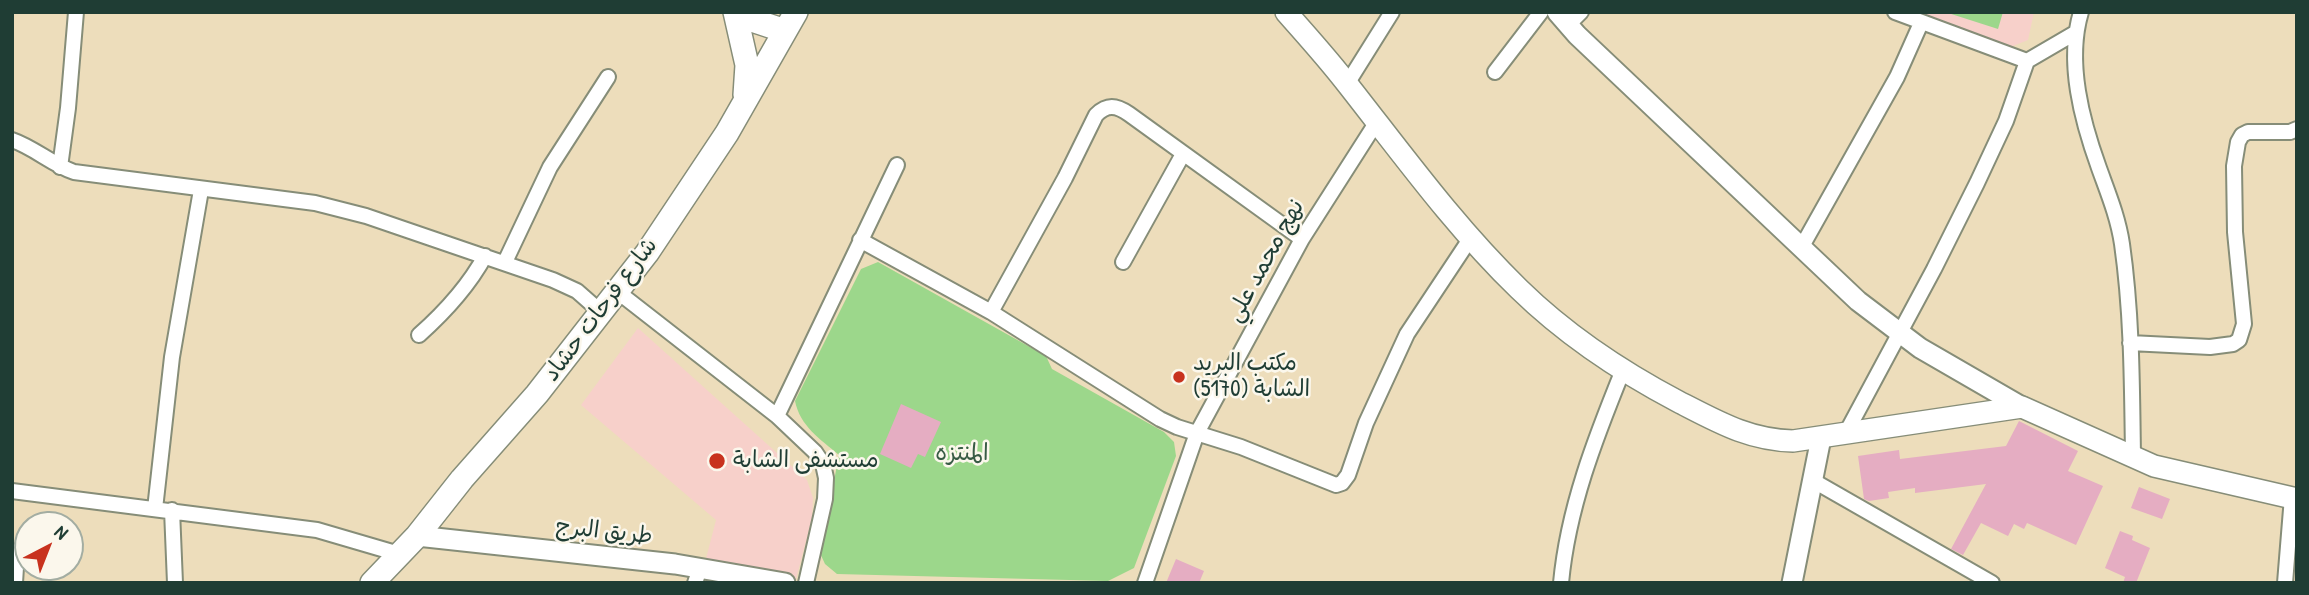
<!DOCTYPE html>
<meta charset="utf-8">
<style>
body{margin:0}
#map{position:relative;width:2309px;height:595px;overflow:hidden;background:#edddbb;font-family:"Patrick Hand",sans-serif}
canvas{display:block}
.frame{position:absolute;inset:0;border:14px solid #1f3d34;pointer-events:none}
.north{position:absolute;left:14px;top:511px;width:70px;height:70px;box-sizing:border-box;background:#fbf7ec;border:2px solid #a3ada2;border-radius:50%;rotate:42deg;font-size:19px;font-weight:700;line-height:28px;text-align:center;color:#1f3d34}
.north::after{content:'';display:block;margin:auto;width:24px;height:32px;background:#c8321e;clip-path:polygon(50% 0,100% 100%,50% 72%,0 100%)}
</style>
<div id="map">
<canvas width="2309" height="595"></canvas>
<div class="frame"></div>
<div class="north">N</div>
</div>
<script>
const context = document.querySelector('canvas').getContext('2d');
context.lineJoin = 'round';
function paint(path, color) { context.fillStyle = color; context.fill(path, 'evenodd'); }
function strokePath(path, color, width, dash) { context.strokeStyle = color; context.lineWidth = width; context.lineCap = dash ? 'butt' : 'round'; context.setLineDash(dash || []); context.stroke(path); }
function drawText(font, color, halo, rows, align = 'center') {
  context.font = font + ' "Patrick Hand","Playpen Sans Arabic",sans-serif'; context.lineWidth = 5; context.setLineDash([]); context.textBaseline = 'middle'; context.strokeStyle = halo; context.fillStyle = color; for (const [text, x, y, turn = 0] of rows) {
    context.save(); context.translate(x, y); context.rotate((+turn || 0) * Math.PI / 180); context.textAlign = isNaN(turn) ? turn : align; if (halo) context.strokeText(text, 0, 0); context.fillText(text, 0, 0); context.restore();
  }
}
paint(new Path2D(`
 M1920,12H2034L2028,40L2003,50Z
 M638,328L807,480L813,498L812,518L795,583H751L702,574L716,520L581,405Z`), '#f7d0ca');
paint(new Path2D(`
 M1945,12H2003L1998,29Z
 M878,262L1046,356L1052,369L1164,432L1174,442L1176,456L1134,568L1108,581L837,574L825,564L820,553L839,455C820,439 800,426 795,401L861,269Z`), '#9cd78b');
paint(new Path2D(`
 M901,404L941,422L925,457L918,454L911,468L880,454Z
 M2019,421L2078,451L2068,471L2103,486L2076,545L2027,523L2024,529L2014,524L2008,536L1981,523L1963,555L1951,549L1986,484L1915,493V488L1888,492L1889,498L1869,501L1864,499L1858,456L1899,450L1900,459L2006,446Z
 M2139,487L2170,499L2162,519L2131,508Z
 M2120,531L2133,536L2132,540L2150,548L2136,583H2123L2125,577L2105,568Z
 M1176,559L1204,571L1199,583H1166Z`), '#e5adc2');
const minor = new Path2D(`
 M1895,12L2027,61
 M2081,12C2066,62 2082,121 2099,168C2108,193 2118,217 2122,244C2132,314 2132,386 2133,457
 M1568,25L1581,12
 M1495,72L1541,12
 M1347,84L1392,12
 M12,140C35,148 51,164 74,172L315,203L366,216L553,280L577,291L602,313
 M60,167L68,108L76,12
 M860,240L991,312L1160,419L1177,427L1241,447L1336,485L1342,483L1348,475L1366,423L1407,334L1470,239
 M1801,248L1897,77L1921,23
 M505,262L550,167L608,77
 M1123,262L1183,154
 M618,292L777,416L815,452L823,464L826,478L825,499L806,583
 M991,312L1065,178L1096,115C1107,104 1116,105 1129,114L1302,239
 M419,335C446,311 468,287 485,256
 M2130,343L2210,347L2233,344L2239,340L2244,324L2235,232L2234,166L2238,142L2242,135L2248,132H2290L2297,129
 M777,416L897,165
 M1846,433L1934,269L1977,183L2006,121L2027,61L2075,33
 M1812,480L1992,583
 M12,491L317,530L399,554
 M155,509L172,357L201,190
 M172,510L175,583
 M15,583L17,551
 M695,583L700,568
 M1145,583L1197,433L1302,239L1376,123
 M1561,583C1568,508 1595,439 1623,370
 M2285,583L2292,497`);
const tertiary = new Path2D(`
 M1557,12L1577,35L1858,301L1920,348L2022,407
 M417,536L675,564L785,583
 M1792,583L1821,438`);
const secondary = new Path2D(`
 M1286,12C1307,36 1329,60 1348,85C1403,155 1455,227 1519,289C1566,335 1622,372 1679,402C1718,422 1749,440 1793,441L2022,407L2154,466L2297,499`);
const primary = new Path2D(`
 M735,12L747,65L745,95
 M743,12L755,21L785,31
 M372,583L417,536L462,479L537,394L647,253L727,133L796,12`);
strokePath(minor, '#868d78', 18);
strokePath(tertiary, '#868d78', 23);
strokePath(secondary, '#868d78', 24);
strokePath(primary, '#868d78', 26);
strokePath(minor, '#fff', 14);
strokePath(tertiary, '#fff', 19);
strokePath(secondary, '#fff', 21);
strokePath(primary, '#fff', 23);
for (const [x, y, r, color] of [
 [1179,377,7,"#c8321e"],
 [717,461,9,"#c8321e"]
]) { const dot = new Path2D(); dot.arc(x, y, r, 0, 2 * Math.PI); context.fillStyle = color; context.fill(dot); strokePath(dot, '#fbf7ec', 2.5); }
drawText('23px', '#1f3d34', '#fbf7ec', [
 ["نهج محمد علي",1266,261,-61],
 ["شارع فرحات حشاد",601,310,-53],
 ["طريق البرج",604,532,6]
]);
drawText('23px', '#1f3d34', '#fbf7ec', [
 ["مكتب البريد",1193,364],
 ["الشابة (5170)",1193,390],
 ["مستشفى الشابة",733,461]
], 'left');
drawText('23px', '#385c45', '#fbf7ec', [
 ["المنتزه",962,454]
]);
</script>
